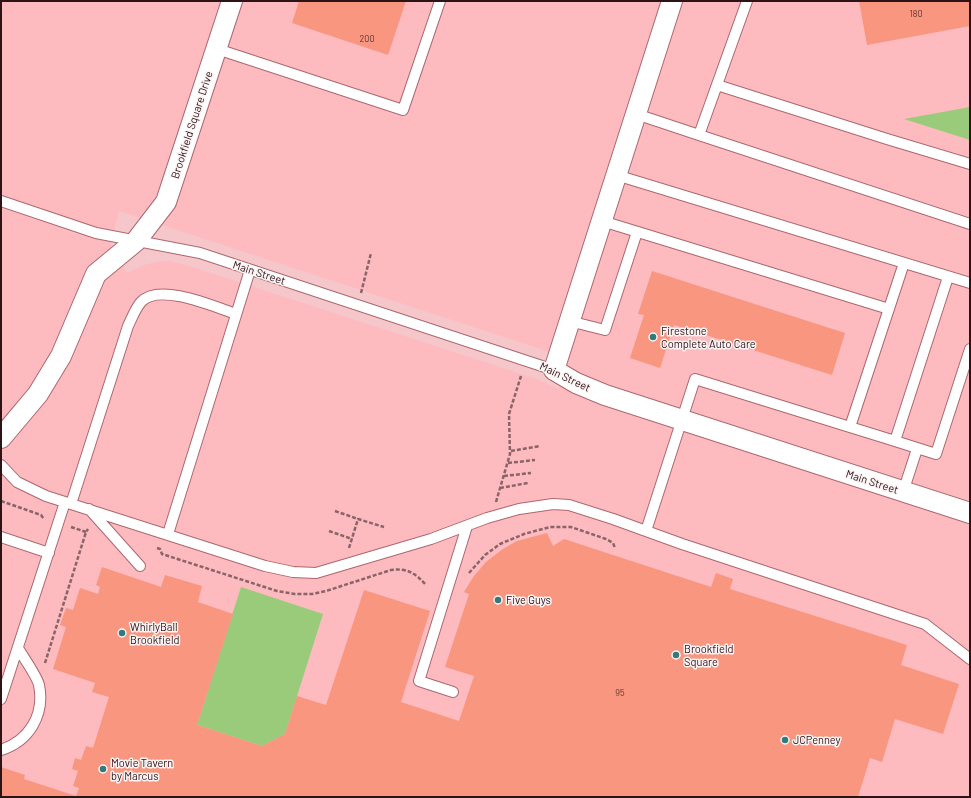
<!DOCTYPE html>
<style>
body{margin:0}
#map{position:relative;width:971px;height:798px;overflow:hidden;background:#f6c7ca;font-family:Barlow,sans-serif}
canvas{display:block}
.frame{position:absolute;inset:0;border:2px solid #2e1316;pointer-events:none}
</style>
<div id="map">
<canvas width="971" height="798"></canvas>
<div class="frame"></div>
</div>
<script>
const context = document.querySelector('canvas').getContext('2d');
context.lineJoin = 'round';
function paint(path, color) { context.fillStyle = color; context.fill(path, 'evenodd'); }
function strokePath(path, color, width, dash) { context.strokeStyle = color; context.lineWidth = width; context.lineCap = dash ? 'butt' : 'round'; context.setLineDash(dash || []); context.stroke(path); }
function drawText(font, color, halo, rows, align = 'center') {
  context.font = font + ' Barlow,sans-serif'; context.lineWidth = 3; context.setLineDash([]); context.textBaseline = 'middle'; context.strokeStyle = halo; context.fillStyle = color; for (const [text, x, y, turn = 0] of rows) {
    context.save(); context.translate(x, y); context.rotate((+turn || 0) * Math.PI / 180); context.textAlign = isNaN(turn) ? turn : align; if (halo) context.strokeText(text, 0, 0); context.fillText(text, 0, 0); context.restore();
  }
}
paint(new Path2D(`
 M1,1H970V797H1ZM119,211L568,358L559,389L534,378L183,264L169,261L156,262L144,265L127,273L111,245Z`), '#fdbabf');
paint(new Path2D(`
 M970,107V140L904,119Z
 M241,587L323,614L285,734L262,746L197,725Z`), '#9acb7a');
paint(new Path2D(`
 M299,1H406L388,55L292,23Z
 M859,1H970V26L867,45Z
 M652,271L845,333L832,375L674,325L660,368L630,358L644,315L638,314Z
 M547,533L553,546L564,539L711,587L716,573L733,579L730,589L907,645L901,665L959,684L943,734L895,719L882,762L870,758L858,797H1V767L25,775L24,779L76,796L79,788L73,786L78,771L72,769L75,758L81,760L86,746L93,748L109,697L92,692L95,683L53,669L66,627L60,625L66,608L73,610L80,588L98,594L100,587L96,585L102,567L161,587L165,575L202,586L198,602L233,614L197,725L262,746L285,734L297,696L326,705L364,590L430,611L401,702L459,721L474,676L445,667L469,594L464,592L474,576L486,562L503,549L517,541Z`), '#f9967f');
const service = new Path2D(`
 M747,1L699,135L970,224
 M217,49L403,110L440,1
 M717,85L887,139L970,164
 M636,114L699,135
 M616,175L970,283
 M1,201L96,233L200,253L554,370
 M602,221L889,309
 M948,277L895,441L936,454L970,349
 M569,321L605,330L637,232
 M850,427L904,263
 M1,465L17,482L46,496L265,566L293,572L316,573L431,539L487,518L519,509L553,504L569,505L613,519L682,544L925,624L970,659
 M903,492L917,449
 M71,504L128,326C132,318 135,309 141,302C159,282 215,307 236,314
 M89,509L140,566
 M646,531L695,379L895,441
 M168,534L250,270
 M1,537L49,553
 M453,692L419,681L467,526
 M1,699L65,502
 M1,750C29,741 45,715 39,685C37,676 23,657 18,648`);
const minor = new Path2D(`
 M672,1L554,370L576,383L605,395L970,513
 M1,438L38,394L61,356L96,274L136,241L166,202L232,1`);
strokePath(service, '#ac686e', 12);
strokePath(minor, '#ac686e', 22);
strokePath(new Path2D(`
 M361,293L371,253
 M511,451L540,446
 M508,463L535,460
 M504,476L531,473
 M500,488L528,483
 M1,501L41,515L44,519
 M496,502L510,454L509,414L521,376
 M335,511L358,519
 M71,527L86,532
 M329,531L352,539
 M157,548L160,549L162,554L277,591L295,594H312L326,591L391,570C408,568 415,573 426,585
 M349,548L358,519L384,527
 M469,573L485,555L500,544L524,534L550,527H571L606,539L613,543L615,548
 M45,663L86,532L88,529`), '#896568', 2.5, [4, 2]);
strokePath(service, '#fff', 10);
strokePath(minor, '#fff', 20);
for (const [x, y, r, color] of [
 [653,337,4,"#327b7a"],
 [498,600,4,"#327b7a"],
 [122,633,4,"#327b7a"],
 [676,655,4,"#327b7a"],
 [785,740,4,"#327b7a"],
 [103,769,4,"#327b7a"]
]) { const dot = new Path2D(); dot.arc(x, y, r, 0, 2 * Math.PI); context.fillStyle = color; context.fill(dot); strokePath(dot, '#fcf4f4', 1.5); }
drawText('9px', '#613430', null, [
 ["180",916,14],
 ["200",367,39],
 ["95",620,693]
]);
drawText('11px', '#2e1316', '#fcf4f4', [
 ["Brookfield Square Drive",192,125,-72],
 ["Main Street",259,273,18],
 ["Main Street",565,377,25],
 ["Main Street",872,482,18]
]);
drawText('11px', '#2e1316', '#fcf4f4', [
 ["Firestone",661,331],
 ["Complete Auto Care",661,344],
 ["Five Guys",506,600],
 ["WhirlyBall",130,627],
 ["Brookfield",130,640],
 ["Brookfield",684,649],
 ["Square",684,662],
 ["JCPenney",793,740],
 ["Movie Tavern",111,763],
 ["by Marcus",111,776]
], 'left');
</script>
